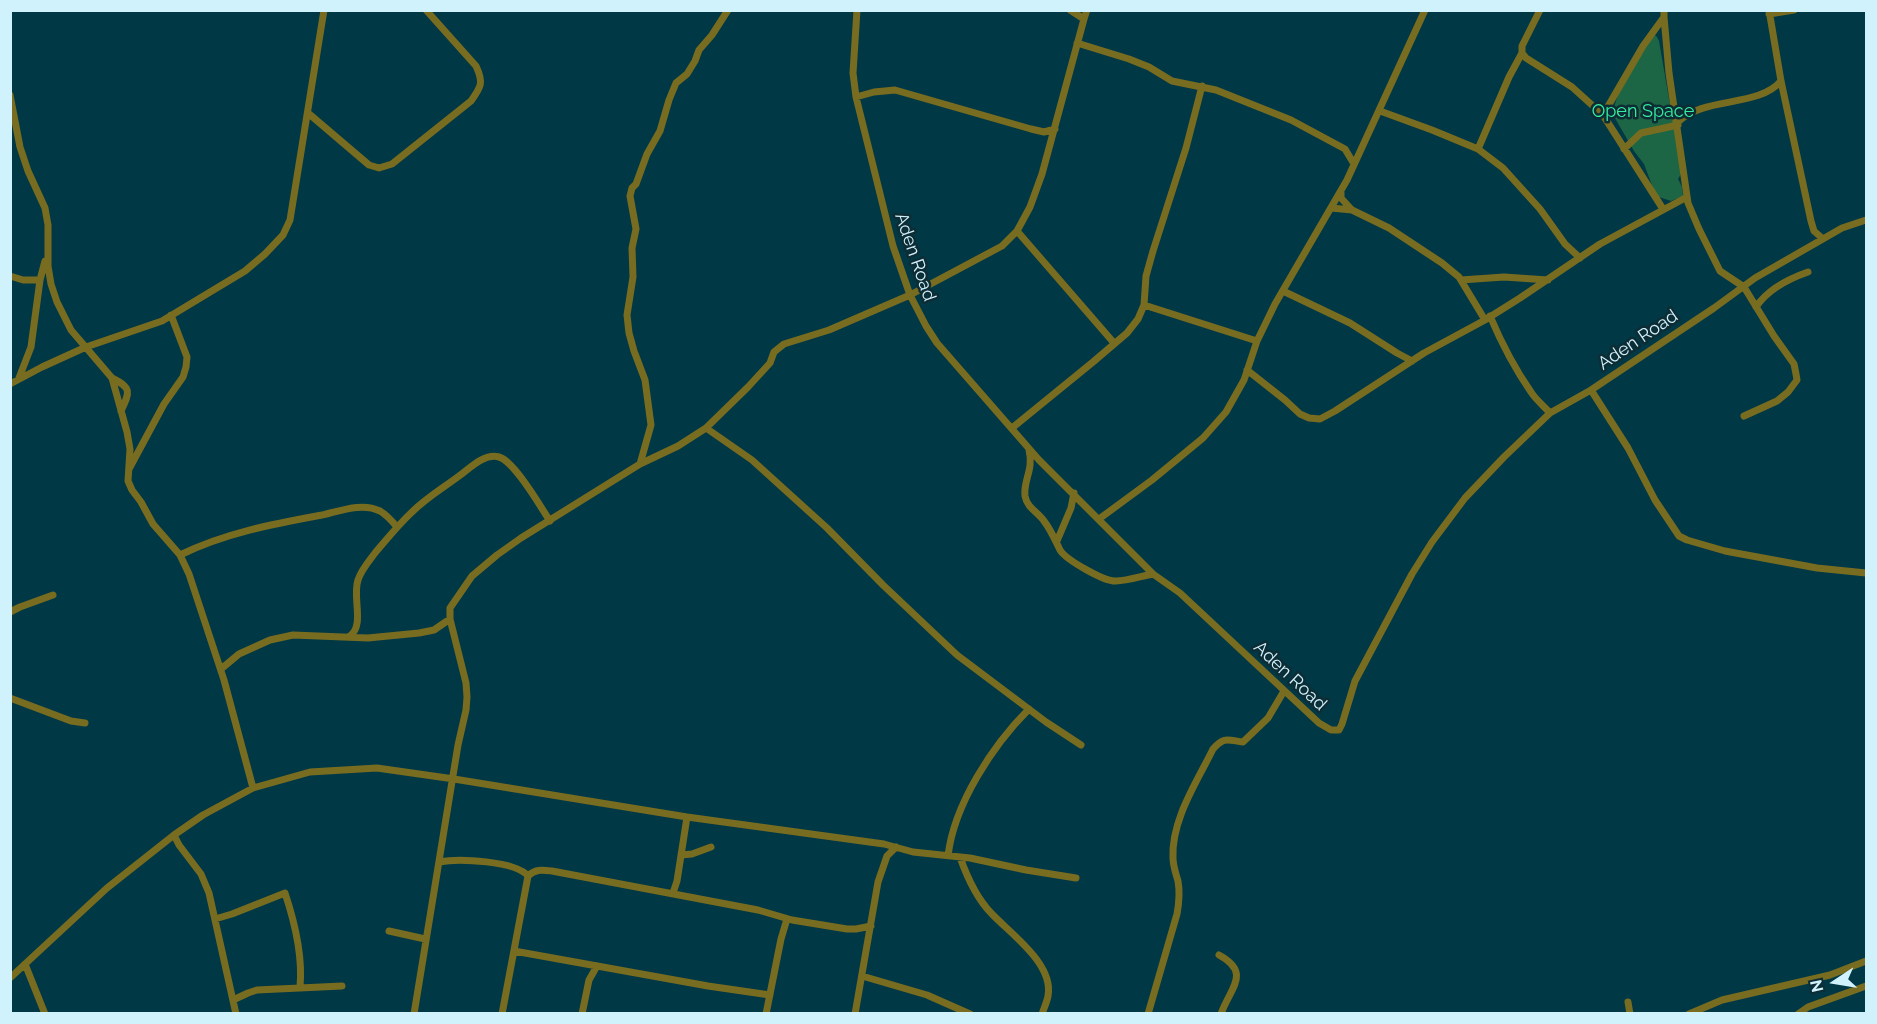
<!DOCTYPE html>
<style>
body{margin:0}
#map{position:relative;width:1877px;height:1024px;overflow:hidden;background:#003845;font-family:Raleway,sans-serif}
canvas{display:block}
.frame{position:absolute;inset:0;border:12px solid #d0f2fd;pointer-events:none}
.north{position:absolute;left:1805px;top:952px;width:60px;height:60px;-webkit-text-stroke:4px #0e2c34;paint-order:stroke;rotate:258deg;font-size:16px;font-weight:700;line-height:24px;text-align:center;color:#d0f2fd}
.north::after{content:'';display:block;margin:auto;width:21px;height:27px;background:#d0f2fd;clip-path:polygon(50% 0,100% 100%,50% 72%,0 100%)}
</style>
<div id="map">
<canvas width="1877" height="1024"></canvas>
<div class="frame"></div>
<div class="north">N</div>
</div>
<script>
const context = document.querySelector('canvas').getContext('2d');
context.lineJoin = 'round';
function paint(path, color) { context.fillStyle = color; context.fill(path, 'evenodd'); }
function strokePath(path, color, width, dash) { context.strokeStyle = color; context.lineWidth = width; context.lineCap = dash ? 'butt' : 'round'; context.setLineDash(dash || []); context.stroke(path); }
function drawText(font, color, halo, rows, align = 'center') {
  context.font = font + ' Raleway,sans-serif'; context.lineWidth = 5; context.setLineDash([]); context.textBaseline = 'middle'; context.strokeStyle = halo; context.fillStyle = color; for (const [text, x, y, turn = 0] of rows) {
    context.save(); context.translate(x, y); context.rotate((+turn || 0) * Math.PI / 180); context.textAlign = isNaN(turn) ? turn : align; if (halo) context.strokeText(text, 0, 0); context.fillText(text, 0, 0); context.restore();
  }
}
paint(new Path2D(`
 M1653,33L1657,37L1659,41L1669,99L1684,169L1678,179L1682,187L1683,196L1671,201L1656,196L1644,164L1634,151L1612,113L1621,86Z`), '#1d6645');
strokePath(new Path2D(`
 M857,10L853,73L856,97L893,246L910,295L926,326L937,343L1039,460L1153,574L1180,593L1319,723L1331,730H1339L1342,724L1355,681L1412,574L1432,542L1465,498L1504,457L1550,413L1591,390L1714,308L1755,278L1842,228L1866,220
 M1070,10L1084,19
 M1540,10L1522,46V53L1526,58L1572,87L1603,115L1663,209
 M1769,10L1781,81L1811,221L1814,231L1823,239
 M1769,14L1794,10
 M1664,17L1669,73L1688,203L1699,229L1720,271L1744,287L1774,336L1794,364L1796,374L1797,380L1788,392L1777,401L1744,416
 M1077,43L1129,59L1149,67L1172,81L1216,90L1291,120L1345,149L1354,164
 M10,95L20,147L28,171L45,208L48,225V266L51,284L57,302L71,330L112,378L127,432L130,449L128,481L132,490L141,502L153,524L180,555L189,574L224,680L253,788
 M856,97L874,92L895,90L1031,129L1044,132L1055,129
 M1380,111L1432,130L1478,149L1503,168L1540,209L1565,244L1580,258
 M308,113L369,165L379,168L392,164L471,101C481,87 484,83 476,66L426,10
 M1603,115L1643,46L1664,17V10
 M1678,122C1704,96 1758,108 1781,81
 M1478,149L1509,77L1522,53
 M1624,149L1641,133L1678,125
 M1341,193V198L1352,210L1389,228L1442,263L1459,277L1485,320
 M1331,208L1352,210
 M1017,231L1114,343
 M10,276L23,280H40
 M1461,280L1504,277L1548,280
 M1283,291L1350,323L1397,353L1412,361
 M1144,305L1257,341
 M1756,307C1768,289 1788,279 1808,272
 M1490,316C1501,342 1515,369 1531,392C1536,400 1544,406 1550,413
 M1247,370L1285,400L1300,414L1309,418L1320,419L1335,411L1424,353L1485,320L1520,298L1600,244L1687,197
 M19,378L31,347L40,280L45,261
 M112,378C132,388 130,392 121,411
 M10,384L42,367L86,347L162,321L245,271L265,254L283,235L290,220L324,10
 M1591,390L1628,448L1655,500L1679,536L1687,540L1725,551L1817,568L1866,573
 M706,428L752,460L827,528L883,585L957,655L1046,722L1081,745
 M1012,428L1093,362L1127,333L1138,319L1144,305L1146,276L1153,251L1186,148L1202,86
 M1029,450C1034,470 1023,480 1025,496C1027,508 1038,512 1044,521C1051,530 1055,540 1060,550C1066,560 1105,582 1116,581C1127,581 1142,576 1153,574
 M640,464L651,425L645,380L634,351L629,333L627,315L633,277L632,248L636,229L630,196L632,188L636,184L647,154L660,131L669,100L676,83L687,74L695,61L699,50L712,35L728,10
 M129,469L164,404L183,377L186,367L187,357L171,315
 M1099,519L1152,480L1203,438L1226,412L1244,380L1257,341L1275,304L1347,180L1425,10
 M1057,541L1071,508L1074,493
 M180,555C225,533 273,524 322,515C340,511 362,502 380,511C387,515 392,521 397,527
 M10,612L20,607L53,595
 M350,636C365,625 352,597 358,580C361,570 369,561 375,553C387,539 398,525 412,512C426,498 443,488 459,476C470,468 484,453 499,457C514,461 540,506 550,521
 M221,669L239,654L270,640L293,635L368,638L419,633L434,630L450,619
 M10,698L71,721L85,723
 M174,835L179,845L201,874L209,893L236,1014
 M681,855L692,854L711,847
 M948,856C954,804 993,745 1029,709
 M960,857C967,877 977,899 992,914C1011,934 1054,964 1048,996C1047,1002 1044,1008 1042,1014
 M440,862C458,858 516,861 528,876L502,1014
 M528,876C535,869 542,870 552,871L758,910L792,920L847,929H856L871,926
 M673,893L677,881L687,817
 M215,919L232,914L285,893C295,923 303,955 300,987
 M389,931L425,939
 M514,951L708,986L770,995
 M1219,955C1252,973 1230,988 1221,1014
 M25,964L45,1014
 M862,976L927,995L970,1014
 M10,978L107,888L174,835L203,815L253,788L310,772L377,768L454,779L687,817L884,844L913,852L970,858L1026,870L1076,878
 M233,1000L248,993L257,990L342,986
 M1628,1002L1630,1014
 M414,1014L458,745L466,710L467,697L466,683L450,619V608L472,576L497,555L521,538L640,464L678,446L706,428L748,387L770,363L774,352L784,344L829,330L910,295L1002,246L1017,231L1030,207L1042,174L1084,19L1087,10
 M582,1014L589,980L597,966
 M766,1014L781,939L787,919
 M855,1014L878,882L887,856L896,847
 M1148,1014L1177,914C1179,903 1180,892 1178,881C1176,874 1173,866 1173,858C1171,820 1197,782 1213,749C1224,736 1228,740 1243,742L1268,718L1284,691
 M1689,1014L1722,1000L1830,975L1866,961
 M1798,1014L1808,1007L1866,986`), '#786c20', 7);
drawText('18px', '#33f0a2', '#0e2c34', [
 ["Open Space",1643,112]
]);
drawText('18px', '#d0f2fd', '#0e2c34', [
 ["Aden Road",915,257,71],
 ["Aden Road",1638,340,-34],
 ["Aden Road",1290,676,43]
]);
</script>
